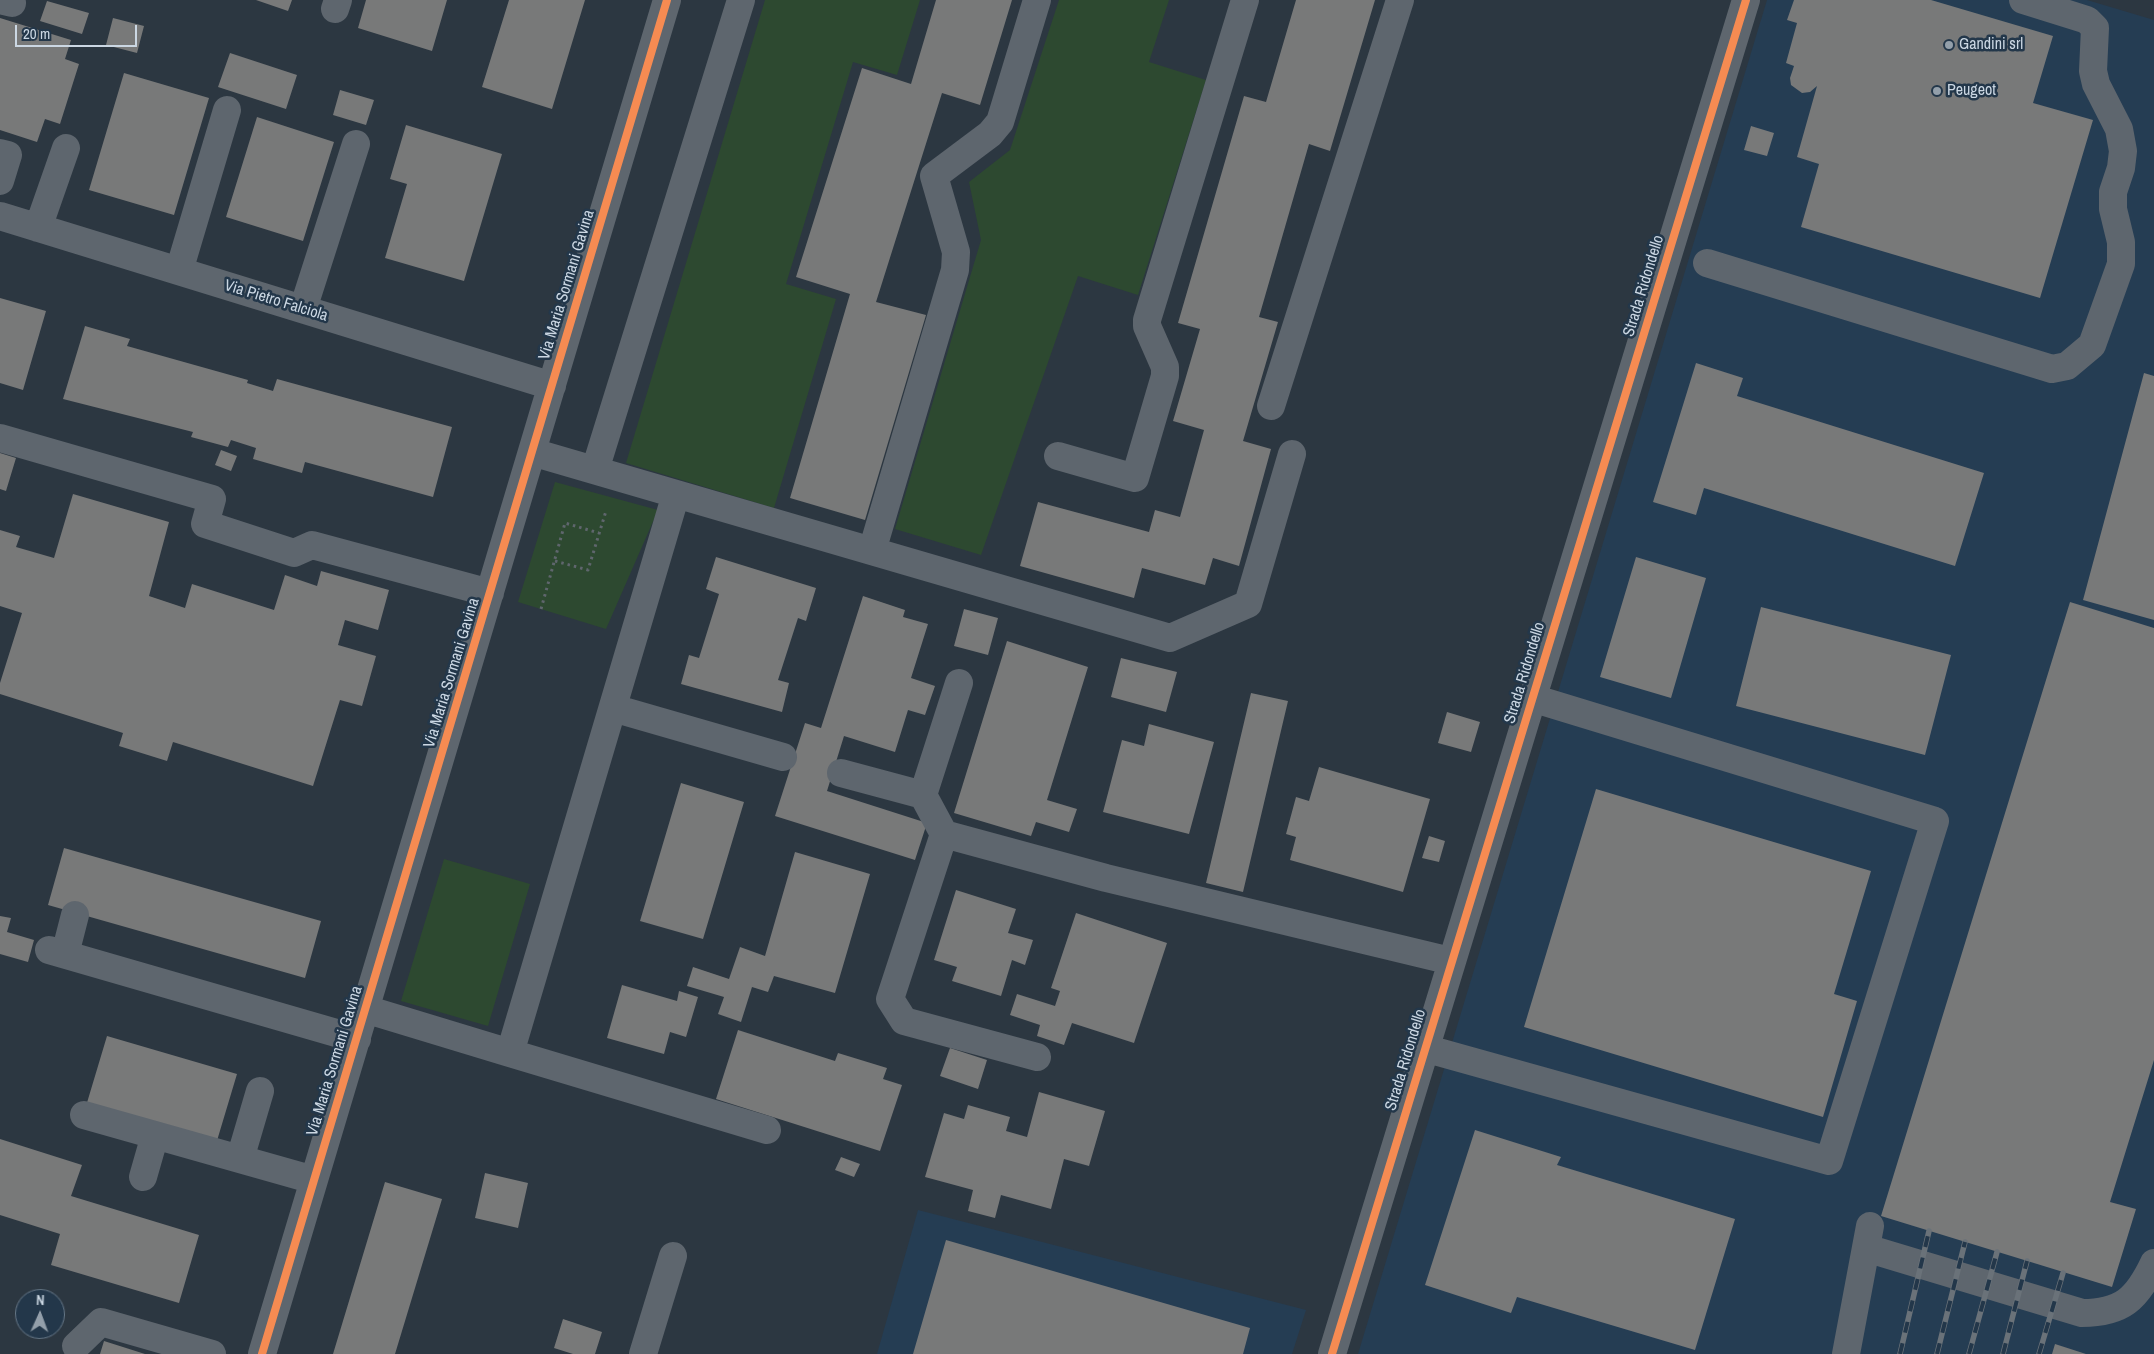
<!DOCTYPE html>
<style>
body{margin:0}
#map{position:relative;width:2154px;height:1354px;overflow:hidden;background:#2c3741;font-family:"Archivo Narrow",sans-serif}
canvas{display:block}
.north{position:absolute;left:15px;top:1289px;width:50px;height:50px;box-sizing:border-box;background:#23374a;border:1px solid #667787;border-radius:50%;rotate:2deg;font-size:14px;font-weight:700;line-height:20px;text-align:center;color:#cbd7e3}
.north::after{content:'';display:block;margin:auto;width:18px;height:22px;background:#939faa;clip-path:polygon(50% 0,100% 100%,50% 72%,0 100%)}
.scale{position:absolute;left:15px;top:25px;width:122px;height:22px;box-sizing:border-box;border:2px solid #cbd7e3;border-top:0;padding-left:6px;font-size:15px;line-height:18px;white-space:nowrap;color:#cbd7e3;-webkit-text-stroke:4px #23374a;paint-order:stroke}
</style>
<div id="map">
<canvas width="2154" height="1354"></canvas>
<div class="north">N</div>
<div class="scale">20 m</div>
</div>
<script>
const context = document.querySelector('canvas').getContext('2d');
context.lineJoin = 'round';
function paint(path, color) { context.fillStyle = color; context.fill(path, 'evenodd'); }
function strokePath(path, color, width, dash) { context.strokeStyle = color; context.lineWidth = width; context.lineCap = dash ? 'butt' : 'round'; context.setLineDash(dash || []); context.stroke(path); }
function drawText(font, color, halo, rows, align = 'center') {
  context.font = font + ' "Archivo Narrow",sans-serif'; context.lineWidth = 5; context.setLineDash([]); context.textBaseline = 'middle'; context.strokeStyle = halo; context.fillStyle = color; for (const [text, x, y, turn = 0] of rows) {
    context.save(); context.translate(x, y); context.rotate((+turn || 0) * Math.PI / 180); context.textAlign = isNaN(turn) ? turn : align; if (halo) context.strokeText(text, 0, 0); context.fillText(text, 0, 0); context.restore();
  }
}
paint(new Path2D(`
 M1767,0H2087L2154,20V1354H1358Z
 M918,1210L1306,1310L1292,1354H877Z`), '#253d53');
paint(new Path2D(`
 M765,0H920L897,75L853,62L786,284L836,299L774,508L626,463Z
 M1059,0H1169L1149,62L1206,80L1138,295L1078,276L981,555L895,529L981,240L969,182L1010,150Z
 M555,482L658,510L606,629L518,602Z
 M444,859L530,884L488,1026L401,1001Z`), '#2d4930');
paint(new Path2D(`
 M256,0H292L288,11Z
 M366,0H447L432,51L358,28Z
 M509,0H585L552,109L482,87Z
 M936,0H1012L980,105L942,93L876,302L926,315L865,520L790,498L850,294L796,277L862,68L911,84Z
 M1296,0H1375L1330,151L1309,144L1259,317L1278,322L1243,441L1271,449L1239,566L1213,558L1205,585L1142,568L1134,598L1020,566L1038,502L1149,532L1155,510L1180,517L1204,430L1173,421L1200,329L1178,323L1244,96L1266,102Z
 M1794,0H1931L2053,36L2033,103L2093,120L2040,298L1801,227L1819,164L1797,157L1817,86L1810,92L1802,93L1791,85L1790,78L1794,66L1786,63L1797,23L1787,20Z
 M47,1L89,13L82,34L40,21Z
 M0,18L71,40L65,59L79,64L60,124L45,119L37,142L0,130Z
 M113,18L144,26L137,53L106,45Z
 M230,53L297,75L286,109L218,87Z
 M124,73L209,98L174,215L89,190Z
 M340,90L374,100L366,125L333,115Z
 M257,117L334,142L303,241L226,217Z
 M406,125L502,154L464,281L385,258L407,184L390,179Z
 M1751,126L1774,133L1767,156L1744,150Z
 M0,298L46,311L23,390L0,383Z
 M85,326L130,339L127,346L248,380L247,383L273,391L277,379L452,427L433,497L305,462L302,473L253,459L256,448L231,440L228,447L191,437L193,432L63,399Z
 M1696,363L1743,378L1737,396L1984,473L1955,566L1704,488L1696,515L1653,502Z
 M2144,373L2154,376V620L2083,600Z
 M221,450L237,456L231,471L215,465Z
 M0,453L16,458L6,491L0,489Z
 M73,494L169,522L149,596L185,608L192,584L274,610L285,575L317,586L321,571L389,590L378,630L345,620L338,645L376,656L362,706L340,700L313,786L173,742L167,761L119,746L123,733L0,694V683L22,613L0,606V530L20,536L16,547L54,558Z
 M716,557L816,588L806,621L798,618L778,680L789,683L782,712L681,684L689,655L699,658L719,594L706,589Z
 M1636,557L1706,578L1671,698L1600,677Z
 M863,596L905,610L903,617L928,624L911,678L935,686L925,715L908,710L895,752L844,736L827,791L927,823L915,860L775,816L805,723L821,728Z
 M2070,602L2154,628V1060L2110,1202L2136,1209L2112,1287L1881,1216Z
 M1761,607L1951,655L1925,755L1736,706Z
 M964,609L998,618L988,655L954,646Z
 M1007,641L1088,667L1047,800L1077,809L1069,832L1036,822L1031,836L954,813Z
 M1121,658L1177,672L1166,712L1111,697Z
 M1251,693L1288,701L1243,892L1206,883Z
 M1447,712L1480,722L1471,752L1438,743Z
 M1149,724L1214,742L1189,834L1103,812L1122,740L1144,746Z
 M1319,767L1430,799L1403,892L1290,860L1296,837L1286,834L1296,797L1309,801Z
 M681,783L744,802L703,939L640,921Z
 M1596,789L1871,871L1834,994L1857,1001L1823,1117L1524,1027Z
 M1429,836L1445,841L1439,862L1422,858Z
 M64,848L321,921L305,978L48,905Z
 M795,852L870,874L835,993L774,976L768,992L752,987L741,1022L718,1014L724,997L687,986L693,967L729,979L740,947L765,956Z
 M956,890L1016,909L1008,933L1033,940L1025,965L1012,960L1001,996L952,981L957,967L934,960Z
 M1076,913L1167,943L1134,1043L1072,1023L1064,1045L1037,1036L1040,1025L1010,1015L1017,994L1055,1006L1060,991L1051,988Z
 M0,916L11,918L7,932L34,940L28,962L0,954Z
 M622,985L677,1001L679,991L698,997L686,1037L670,1032L664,1054L607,1038Z
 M738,1030L835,1061L838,1053L887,1068L883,1079L902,1085L880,1151L716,1099Z
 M107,1036L237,1074L216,1144L86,1106Z
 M950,1048L987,1060L978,1089L940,1076Z
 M1039,1092L1105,1111L1089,1166L1064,1159L1051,1209L1001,1195L995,1218L968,1211L973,1190L925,1177L944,1113L964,1119L968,1105L1010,1117L1006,1131L1027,1137Z
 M1475,1130L1561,1157L1557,1165L1735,1219L1695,1350L1517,1297L1511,1313L1425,1285Z
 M0,1139L82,1165L71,1196L199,1235L179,1303L51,1265L60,1234L0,1215Z
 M841,1157L860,1164L854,1177L835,1170Z
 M485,1173L528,1183L518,1228L475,1218Z
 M385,1182L442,1199L395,1354H333Z
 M946,1240L1250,1328L1243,1354H913Z
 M563,1319L602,1332L595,1354H573L554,1348Z
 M104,1341L145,1354H100Z
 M2055,1344L2086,1354H2052Z`), '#787979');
strokePath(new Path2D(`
 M555,561L588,570L606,511
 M541,609L565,523L599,533`), '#5f666d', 3, [2.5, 4]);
strokePath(new Path2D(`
 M0,0L12,3
 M335,9L338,0
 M0,153L8,155L0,181
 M0,216L552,386
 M38,228L66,148
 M1707,263L2052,369L2067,366L2092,345L2121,264V242L2113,209V192L2121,168L2123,151L2119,129L2096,84L2093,71L2095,28L2087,20L2023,0
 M179,271L227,110
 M303,309L356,144
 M1271,406L1400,0
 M0,438L212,499L205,524L294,553L312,545L490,593
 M532,452L1170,638L1248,604L1292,454
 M1058,456L1135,478L1165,376V367L1147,326V320L1245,0
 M595,470L741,0
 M872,551L955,270L956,252L934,176L990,134L1000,122L1037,0
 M959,683L923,795L944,834L890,999L904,1021L1037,1057
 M613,708L783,757
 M841,773L923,795
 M944,834L1106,878L1451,961
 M49,950L357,1039
 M65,954L75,915
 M365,1009L510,1053L676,494
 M1424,1048L1829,1161L1935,821L1532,698
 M510,1053L767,1130
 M84,1115L314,1180
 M240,1159L260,1091
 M143,1177L155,1135
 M1866,1248L2082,1313C2122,1313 2137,1299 2154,1263
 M76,1346L101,1322L212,1354
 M262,1354L667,0
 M643,1354L673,1256
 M1332,1354L1746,0
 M1846,1354L1870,1226`), '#5e666e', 28);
const rail = new Path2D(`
 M1900,1354L1929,1231
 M1937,1354L1965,1242
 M1969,1354L1997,1252
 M2003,1354L2027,1261
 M2039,1354L2063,1273`);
strokePath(rail, '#6a7279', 5.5);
strokePath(rail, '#23374a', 4, [11]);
strokePath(new Path2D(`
 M262,1354L667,0
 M1332,1354L1746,0`), '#f68b52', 8);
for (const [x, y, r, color] of [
 [1949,45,5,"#939faa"],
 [1937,91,5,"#939faa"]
]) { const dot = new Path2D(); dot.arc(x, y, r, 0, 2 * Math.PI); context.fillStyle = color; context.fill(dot); strokePath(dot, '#23374a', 2); }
drawText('16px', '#cbd7e3', '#23374a', [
 ["Gandini srl",1959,45],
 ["Peugeot",1947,91]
], 'left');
drawText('16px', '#cbd7e3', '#23374a', [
 ["Via Maria Sormani Gavina",567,285,-73],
 ["Strada Ridondello",1644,286,-73],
 ["Via Pietro Falciola",276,301,17],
 ["Via Maria Sormani Gavina",452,673,-73],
 ["Strada Ridondello",1525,673,-73],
 ["Strada Ridondello",1406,1060,-73],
 ["Via Maria Sormani Gavina",335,1061,-73]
]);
</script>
